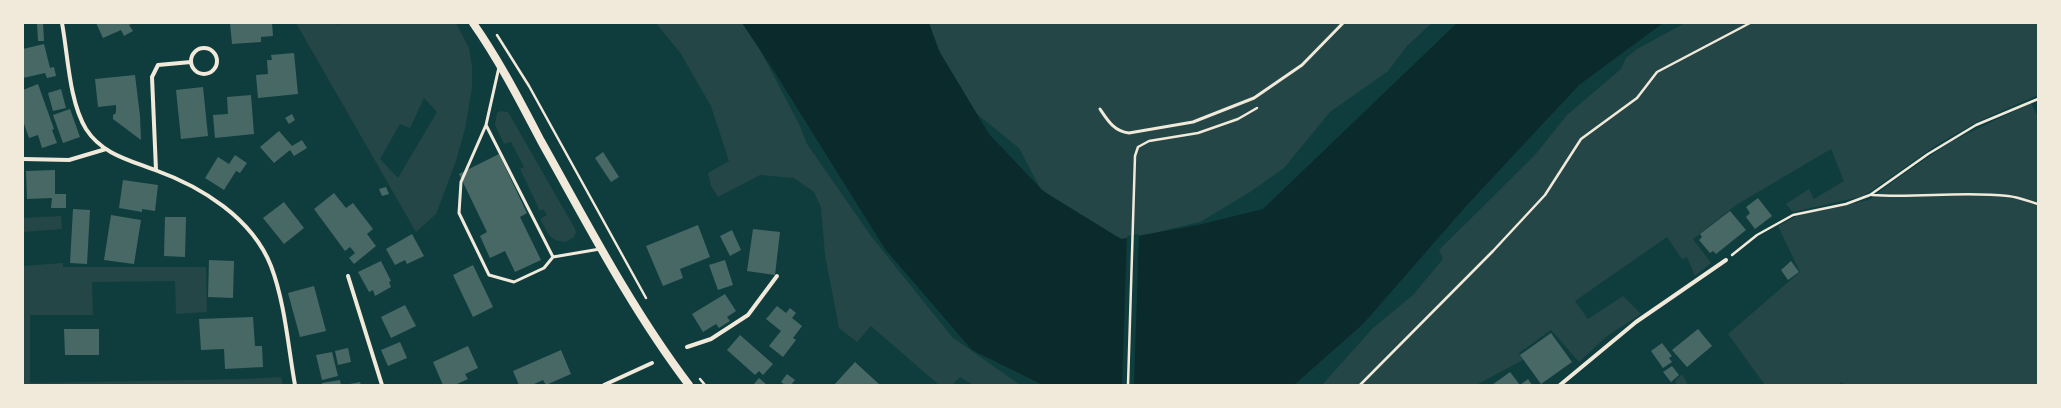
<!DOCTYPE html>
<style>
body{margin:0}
#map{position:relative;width:2061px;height:408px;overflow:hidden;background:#0f3d3e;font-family:"Zilla Slab",serif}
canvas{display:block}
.frame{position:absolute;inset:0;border:24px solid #f1e9da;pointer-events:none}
</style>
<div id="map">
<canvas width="2061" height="408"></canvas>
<div class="frame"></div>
</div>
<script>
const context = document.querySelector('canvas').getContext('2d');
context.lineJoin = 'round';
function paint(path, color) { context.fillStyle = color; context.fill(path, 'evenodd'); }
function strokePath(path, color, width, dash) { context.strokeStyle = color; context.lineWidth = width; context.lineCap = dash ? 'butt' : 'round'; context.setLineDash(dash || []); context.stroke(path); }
paint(new Path2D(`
 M296,23H336L338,25L341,23H456L469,48L472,67V88L465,129L456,161L436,214L416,232ZM424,98L437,112L398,178L380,159L400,124L410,128Z
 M656,23H746L799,124L807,144L871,236L952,337L1020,385H973L960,377L952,385H939L871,326L857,342L839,328L825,255L821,207L814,192L794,178L760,175L718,197L711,186L708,173L729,161L711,106L681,54Z
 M928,23H1432L1407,46L1388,71L1330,112L1284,168L1250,192L1200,222L1124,240L1084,222L1040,188L1019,148L977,114L937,47Z
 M1685,23H2038V95L1977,122L1938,144L1864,196L1793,212L1786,204L1809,189L1814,199L1844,181L1831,149L1736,205L1693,239L1711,263L1695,276L1687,257L1682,259L1667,237L1575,301L1588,319L1623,296L1641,314L1607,336L1579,362L1551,330L1519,353L1523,360L1476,385H1322L1373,328L1413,295L1443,259L1439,250L1535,155L1567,115L1621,69L1626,58L1637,49Z
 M2031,103L2038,117V385H1844L1842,382L1838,385H1765L1728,334L1800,272L1778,226L1797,216L1869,200L1895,180L1952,141Z
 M500,111L508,112L574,227L576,232L574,237L566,242C549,241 548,233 540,219L547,215L543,209L540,211L520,169L524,167L511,142L504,144L495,125L497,113Z
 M61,216L62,229L23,232V218Z
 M63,263V267H206L207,312L176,314L175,281L92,282L93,315H30V383L246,379L281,377L283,385H23V266Z
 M1682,374L1688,385H1677L1675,381Z`), '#244646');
paint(new Path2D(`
 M742,23H929L940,53L989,134L1043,191L1121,239L1198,225L1263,209L1457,23H1663L1579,85L1467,205L1363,324L1294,385H1043L972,350L885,249L774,71Z`), '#0a2a2b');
paint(new Path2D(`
 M1139,234L1134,385H1122L1127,236Z`), '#0f3d3e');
paint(new Path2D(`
 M37,23H43L44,41H38Z
 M96,23H134L129,25L133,31L124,36L121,30L103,38Z
 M230,23H272L273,36L261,37V42L232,44Z
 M44,44L50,68L54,67L56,76L47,78L45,73L23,78V49Z
 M294,53L298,94L258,98L256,75L268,74L267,60H272L271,55Z
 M135,75L140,116L141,140L113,119V115L116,113V105L98,107L95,79Z
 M38,84L54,129L52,130L57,143L42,148L38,135L29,138L23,121V90Z
 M203,87L208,136L181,139L176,90Z
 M61,89L66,108L53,111L48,93Z
 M251,95L254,134L215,138L213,115L228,114L227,97Z
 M70,109L80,137L63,143L53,115Z
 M292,114L295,120L289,124L285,118Z
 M279,131L292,146L302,140L307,148L294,156L290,150L274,163L260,147Z
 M603,152L619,177L611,182L595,158Z
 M499,154L527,213L520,217L541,260L515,272L505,251L490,258L480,236L487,232L459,174Z
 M235,155L247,163L240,173L236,171L224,190L205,178L218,157L229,164Z
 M55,170V194H66V208H51L52,198L27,199L26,171Z
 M123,180L158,185L155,211L142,209V212L119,208Z
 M386,187L389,194L382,196L379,189Z
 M334,193L346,208L353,203L373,229L367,234L376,246L354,264L349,258L355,253L350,247L345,251L314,209Z
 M1758,198L1772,216L1755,229L1746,217L1750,213L1746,207Z
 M284,202L304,228L284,244L263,218Z
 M73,209L90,210L87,264L70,263Z
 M1730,211L1746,230L1716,254L1713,251L1710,253L1699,240L1702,237L1700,234Z
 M111,215L141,220L134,264L104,260Z
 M165,217H186L185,257L164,256Z
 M698,225L710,257L680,269L683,278L663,286L646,246Z
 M753,229L780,232L775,275L747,271Z
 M732,230L741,250L730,256L720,236Z
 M412,234L424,256L407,264L405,260L395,265L386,249Z
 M209,260L234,261L233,298L208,297Z
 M725,260L733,285L718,290L709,265Z
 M381,261L391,281L389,282L391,287L375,296L373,290L369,292L358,272Z
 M1791,261L1799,272L1788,280L1781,270Z
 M473,265L493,307L473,317L453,275Z
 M314,286L326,331L300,337L288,293Z
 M725,294L736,311L727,317L730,321L719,328L716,324L703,332L692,314Z
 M405,305L416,326L391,338L381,317Z
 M777,306L786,313L790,308L796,313L792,318L802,326L793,338L796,340L783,357L769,346L781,331L766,319Z
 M253,317L255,346H262L263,367L225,369L224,349L201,350L199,319Z
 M64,329H99V355H65Z
 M1698,329L1712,346L1687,367L1672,350Z
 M1551,333L1572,362L1541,384L1520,355Z
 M740,335L773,364L763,375L759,371L755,375L727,350Z
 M400,342L407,358L388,366L381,350Z
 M1662,343L1672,356L1669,358L1672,362L1663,368L1651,351Z
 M468,346L478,368L465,374L468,379L455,385H443L433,362Z
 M348,348L351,362L338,365L335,351Z
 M561,350L571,374L546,385L543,380L532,385H519L513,371Z
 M332,352L338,376L322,380L316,355Z
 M855,362L880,385H834Z
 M1672,366L1679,375L1671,382L1663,372Z
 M1510,372L1520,385L1528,379L1532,385H1492Z
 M787,374L795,380L791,385H785L781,382Z
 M759,378L767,385H753Z
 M340,380L341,385H322V383Z
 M360,382L361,385H350V384Z`), '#486865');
strokePath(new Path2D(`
 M497,35L529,86L646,298
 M1872,195C1917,198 1963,191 2008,196C2018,197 2028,201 2038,204
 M1732,255L1757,235L1793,215L1846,204L1870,195L1928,154L1976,125L2038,99
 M700,379L705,385
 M1128,385L1135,156L1138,147L1149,141L1198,133L1238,119L1257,108
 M1360,385L1493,251L1545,195L1581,139L1637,98L1657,72L1750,23`), '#f1e9da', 2.5);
strokePath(new Path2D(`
 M499,67L486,125L553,257L600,249
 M1100,109C1108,121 1114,131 1129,133L1193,122L1254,98L1302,65L1343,23
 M486,125L461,182L459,213L489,275L514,282L544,268L553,257`), '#f1e9da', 3);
strokePath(new Path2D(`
 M62,23C68,55 69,101 86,129C102,154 129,160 155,170C202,187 252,218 271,266C285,303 288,346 295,385
 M191 61a13 13 0 1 1 26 0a13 13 0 1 1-26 0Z
 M23,159L69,160L106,149
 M156,170L152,77L158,65L191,62
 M348,276L382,385
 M687,347L711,339L748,315L777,276
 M604,385L652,363
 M1560,385L1636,322L1726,260`), '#f1e9da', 4);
strokePath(new Path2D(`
 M473,23C499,60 520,101 541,141C587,223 632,310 689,385`), '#f1e9da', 8);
</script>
